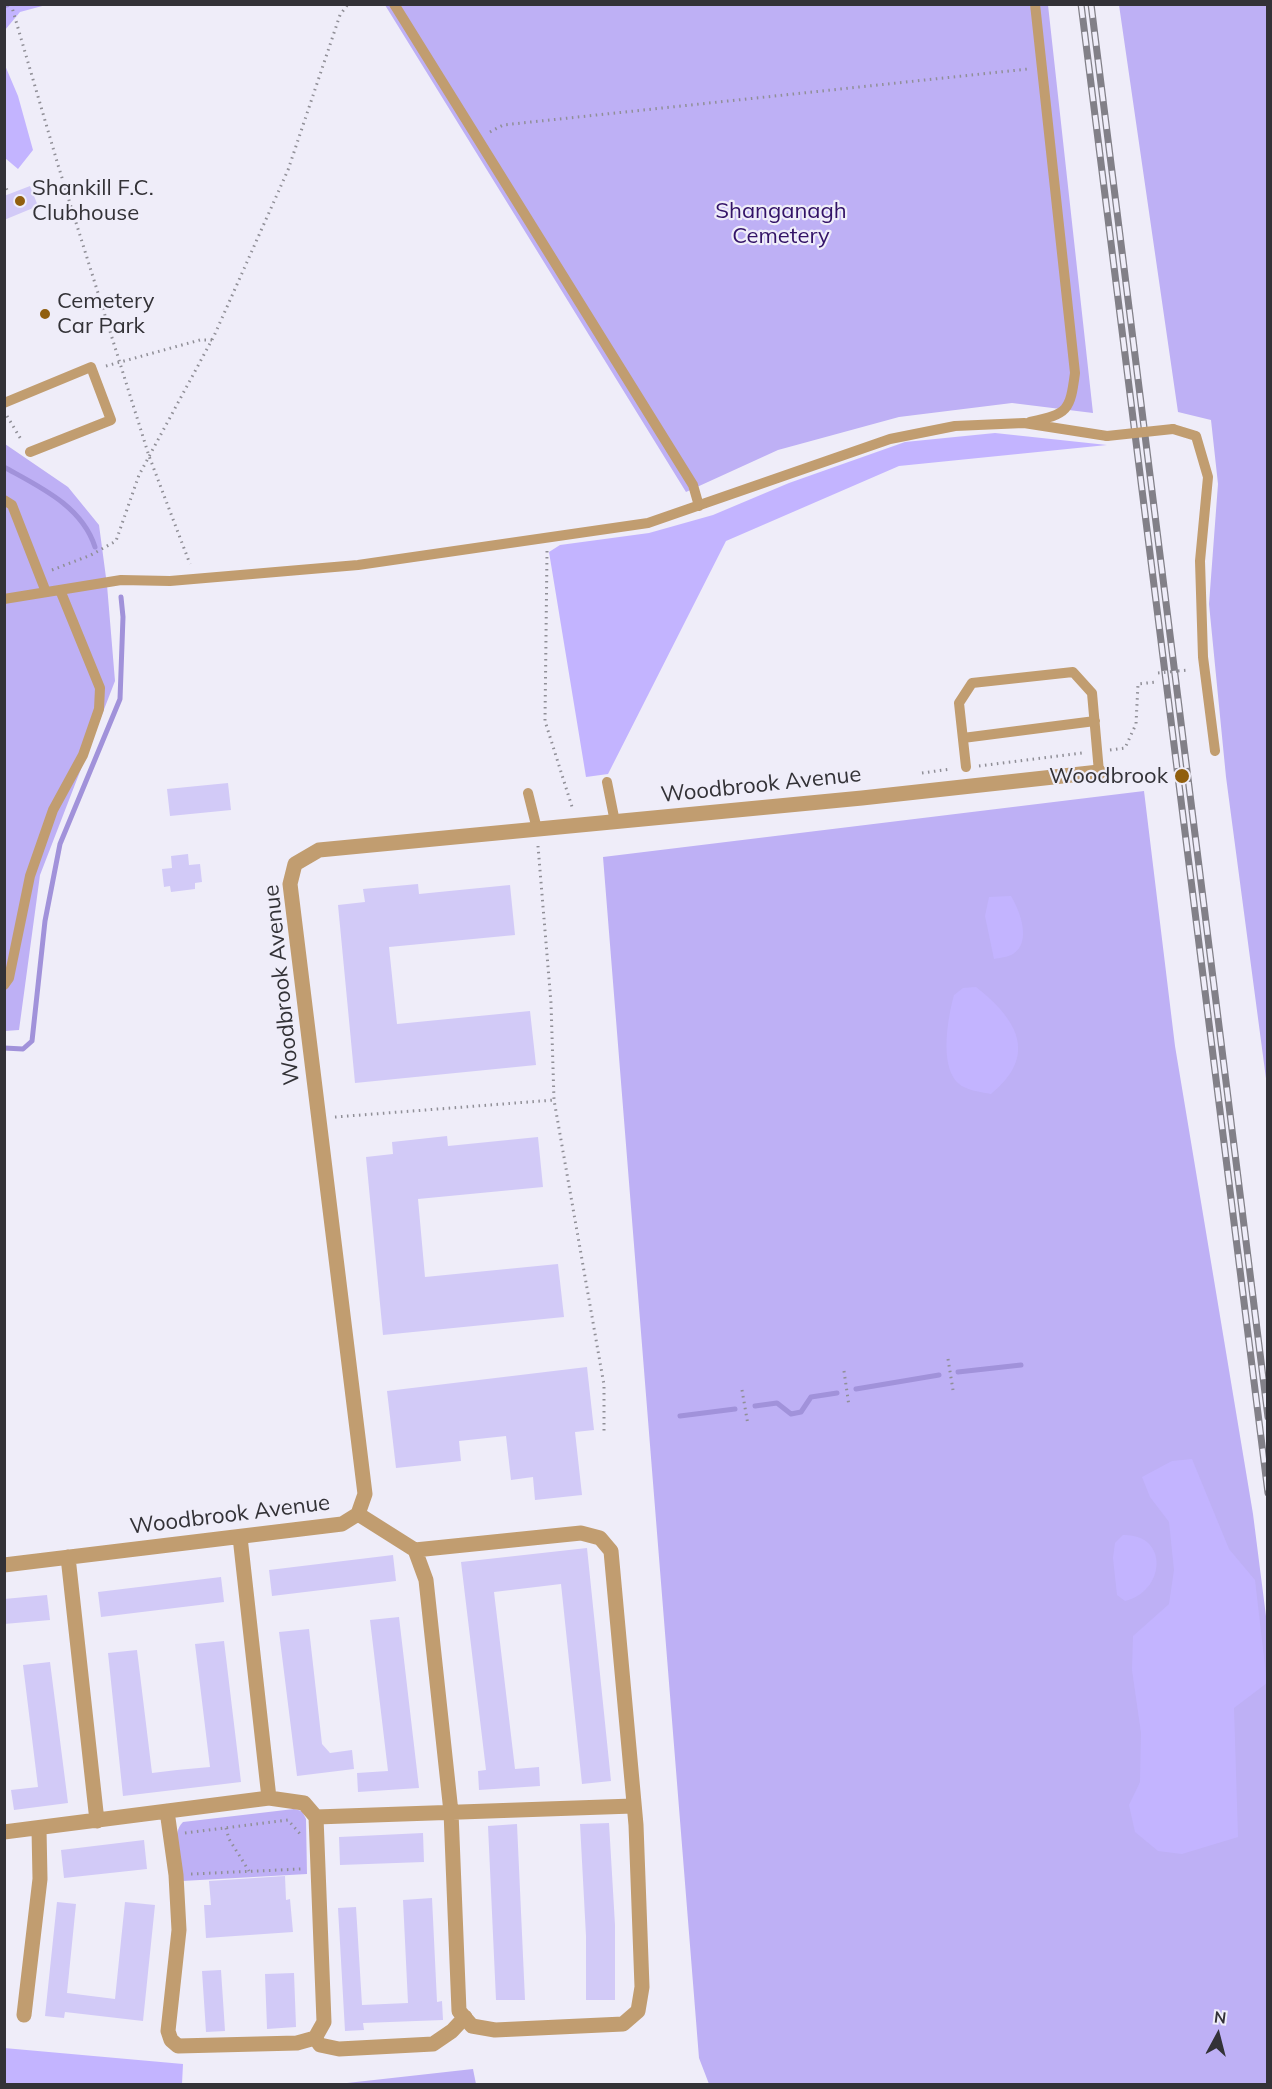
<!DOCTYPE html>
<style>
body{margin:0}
#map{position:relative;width:1272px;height:2089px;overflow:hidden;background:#efedf9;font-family:Mulish,sans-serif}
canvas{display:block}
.frame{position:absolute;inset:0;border:6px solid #333237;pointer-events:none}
.north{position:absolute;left:1188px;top:2005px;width:60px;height:60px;-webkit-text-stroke:4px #efedf9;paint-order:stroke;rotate:7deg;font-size:16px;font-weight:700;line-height:24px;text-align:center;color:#333237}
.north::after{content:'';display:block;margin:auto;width:21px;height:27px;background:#333237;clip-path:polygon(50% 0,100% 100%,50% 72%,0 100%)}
</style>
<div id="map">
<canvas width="1272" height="2089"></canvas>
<div class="frame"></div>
<div class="north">N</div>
</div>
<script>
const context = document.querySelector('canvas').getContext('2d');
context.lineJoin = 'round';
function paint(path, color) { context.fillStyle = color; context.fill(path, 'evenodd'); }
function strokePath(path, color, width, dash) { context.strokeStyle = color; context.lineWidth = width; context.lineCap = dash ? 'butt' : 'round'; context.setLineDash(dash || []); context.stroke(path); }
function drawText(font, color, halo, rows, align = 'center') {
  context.font = font + ' Mulish,sans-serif'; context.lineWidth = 4.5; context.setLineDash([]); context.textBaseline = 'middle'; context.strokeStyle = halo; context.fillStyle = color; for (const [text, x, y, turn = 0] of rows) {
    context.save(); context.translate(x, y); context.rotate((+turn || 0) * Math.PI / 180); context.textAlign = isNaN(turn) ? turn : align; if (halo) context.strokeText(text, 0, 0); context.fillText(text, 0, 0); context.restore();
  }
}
paint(new Path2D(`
 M385,5H1048L1093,413L1012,403L899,417L778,450L686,492Z
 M1119,5H1267V1086L1226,777L1209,604L1218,484L1211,420L1178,412Z
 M5,444L68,487L99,525L107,585L115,681L40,875L19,1030L5,1031Z
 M1144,791L1175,1046L1253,1514L1267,1624V2084H709L699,2058L603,857Z
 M294,1809L302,1811L306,1819L307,1874L182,1881C180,1865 170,1834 183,1822Z
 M473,2069L476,2084H338Z`), '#beb0f5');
paint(new Path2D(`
 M5,4H46V5L20,12L5,30Z
 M4,63L18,96L33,150L18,169L5,158Z
 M995,433L1107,445L899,466L726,541L608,774L586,777L549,552L560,545L649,533L713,515L789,483L905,442Z
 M1011,896C1020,911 1032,942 1013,954C1008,957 999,958 994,959L985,916L989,897Z
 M976,987C1017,1019 1039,1055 991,1094C982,1092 971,1091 964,1087C937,1074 948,1017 954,995L963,988Z
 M1192,1459L1229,1549L1255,1580L1267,1683L1234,1708L1238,1837L1182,1854L1158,1851L1135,1832L1129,1805L1140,1782L1141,1733L1132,1670L1133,1636L1169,1604L1174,1570L1169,1522L1150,1497L1142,1477L1172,1461Z
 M1123,1535C1170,1534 1165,1592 1125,1601L1117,1595L1113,1558L1115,1543Z
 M4,2048L183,2064L182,2084H5Z`), '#c3b4ff');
strokePath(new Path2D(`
 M4,6L7,5
 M4,467C40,487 82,506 95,547
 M4,1048L23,1049L32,1041L45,921L60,844L120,699L123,617L121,597
 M958,1372L1021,1365
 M856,1389L939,1375
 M755,1406L777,1403L791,1414L801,1412L811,1397L837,1393
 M680,1416L735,1409`), '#a192da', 5);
paint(new Path2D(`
 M30,186L38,206L4,220V196Z
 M228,783L231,810L170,816L167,789Z
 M188,854L189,865L200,864L202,882L195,883V889L171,892L170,886L164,887L162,869L172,868L171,856Z
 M418,884L419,894L510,885L515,935L389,947L397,1024L530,1011L536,1065L355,1083L338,905L365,902L363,889Z
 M447,1136L448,1146L538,1137L543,1187L418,1199L425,1277L558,1264L564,1317L383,1335L366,1157L393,1154L392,1142Z
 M587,1367L594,1430L575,1432L582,1495L535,1500L533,1477L511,1480L506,1436L459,1441L461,1461L396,1468L387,1391Z
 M587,1548L611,1781L582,1784L561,1584L494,1592L515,1769L539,1767L540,1786L479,1790L478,1771L486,1770L461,1562Z
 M393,1555L396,1581L272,1596L269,1570Z
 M221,1577L224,1602L101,1617L98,1592Z
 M47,1595L50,1620L4,1624V1599Z
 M399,1617L419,1788L358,1792L357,1773L388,1771L370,1620Z
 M309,1629L322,1744L330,1753L352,1750L354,1769L297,1776L279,1632Z
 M224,1641L241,1782L123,1796L108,1653L137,1650L152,1773L177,1770L210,1767L195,1644Z
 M50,1662L68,1803L14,1810L11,1790L38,1787L23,1665Z
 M609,1823L615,1925V2000H586V1936L580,1824Z
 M517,1824L525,2000H496L488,1826Z
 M423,1833L424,1862L340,1865L339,1837Z
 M144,1840L147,1869L64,1878L61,1850Z
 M285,1876L286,1900L290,1899L293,1932L206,1938L204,1905H211L209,1881Z
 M432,1898L437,2002L442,2001L443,2020L363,2023L364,2030L345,2031L338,1908L356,1907L362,2005L408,2003L403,1900Z
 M57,1902L76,1904L67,1993L115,1999L125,1902L155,1905L143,2021L65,2012L64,2018L45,2016Z
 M221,1970L225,2031L206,2032L202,1971Z
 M294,1973L296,2027L267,2029L265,1974Z`), '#d2caf7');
strokePath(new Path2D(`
 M11,4L58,165L149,456L190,564
 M490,132L503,125L1028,69
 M4,183L7,190H4
 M106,366L200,340H212
 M7,416L22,441
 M547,551L545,721L573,810
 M52,570L91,555L116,541L139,475L214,336L288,170L340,15L348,4
 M1178,671L1188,670
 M1110,750L1125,748L1136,724L1138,684L1156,682
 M979,766L1082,753
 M922,773L951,769
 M538,846L551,1003L554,1100L604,1385V1435
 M335,1117L554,1100
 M948,1359L953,1390
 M844,1371L849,1406
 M742,1390L748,1425
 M226,1828L229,1839L249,1871
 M185,1833L288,1820L301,1835
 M191,1874L301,1869`), '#908f97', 3, [1.5, 4.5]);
strokePath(new Path2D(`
 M394,4L693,485L699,506
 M4,403L91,367L111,420L30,452
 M1030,422C1068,414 1070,411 1075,373L1035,4
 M1173,429L1196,436L1208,477L1200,561L1203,657L1215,751
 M4,500L12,505L46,592
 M4,599L121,580L170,581L358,565L648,523L890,439L955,426L1024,423L1107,436
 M963,738L1095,721
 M966,767L959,703L972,683L1073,672L1092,693L1099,772
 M607,782L615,822
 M528,793L537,829
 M4,985L9,978L30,876L53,810L83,755L99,709L100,688L60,590`), '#c19d70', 10);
strokePath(new Path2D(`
 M358,1514L415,1550L426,1580L451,1812L459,2011L472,2026L495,2030L623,2024L638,2011L642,1987L636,1825L611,1551L600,1538L581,1533L415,1550
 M240,1537L269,1798
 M68,1557L97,1821
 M4,1565L342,1524L358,1514L365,1494L290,884L295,864L319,850L862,798L1099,772
 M167,1811L176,1875L179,1930L168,2031L171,2040L178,2046L297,2043L315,2038L324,2022L316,1817
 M4,1832L269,1798L304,1803L316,1817L633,1806
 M24,2015L40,1879L39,1829
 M315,2038L320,2045L339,2049L433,2044L452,2031L465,2017`), '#c19d70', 15);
const rail = new Path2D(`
 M1081,4L1268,1493
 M1091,4L1268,1417`);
strokePath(rail, '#828088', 7);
strokePath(rail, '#efedf9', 4.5, [14]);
strokePath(new Path2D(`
 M1158,673L1178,671`), '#908f97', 3, [1.5, 4.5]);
strokePath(new Path2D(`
 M1107,436L1173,429`), '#c19d70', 10);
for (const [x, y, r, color] of [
 [20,201,6,"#915f0e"],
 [45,314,6,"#915f0e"],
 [1182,776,8,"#915f0e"]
]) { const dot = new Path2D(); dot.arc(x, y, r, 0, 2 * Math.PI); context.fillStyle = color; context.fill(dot); strokePath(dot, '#efedf9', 2); }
drawText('22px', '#333237', '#efedf9', [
 ["Shankill F.C.",32,188],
 ["Clubhouse",32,213],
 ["Cemetery",57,301],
 ["Car Park",57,326],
 ["Woodbrook",1168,776,"right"]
], 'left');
drawText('22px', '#331367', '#efedf9', [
 ["Shanganagh",781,211],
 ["Cemetery",781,236]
]);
drawText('22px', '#333237', '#efedf9', [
 ["Woodbrook Avenue",761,785,-6],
 ["Woodbrook Avenue",282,985,-96],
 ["Woodbrook Avenue",230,1515,-7]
]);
</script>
